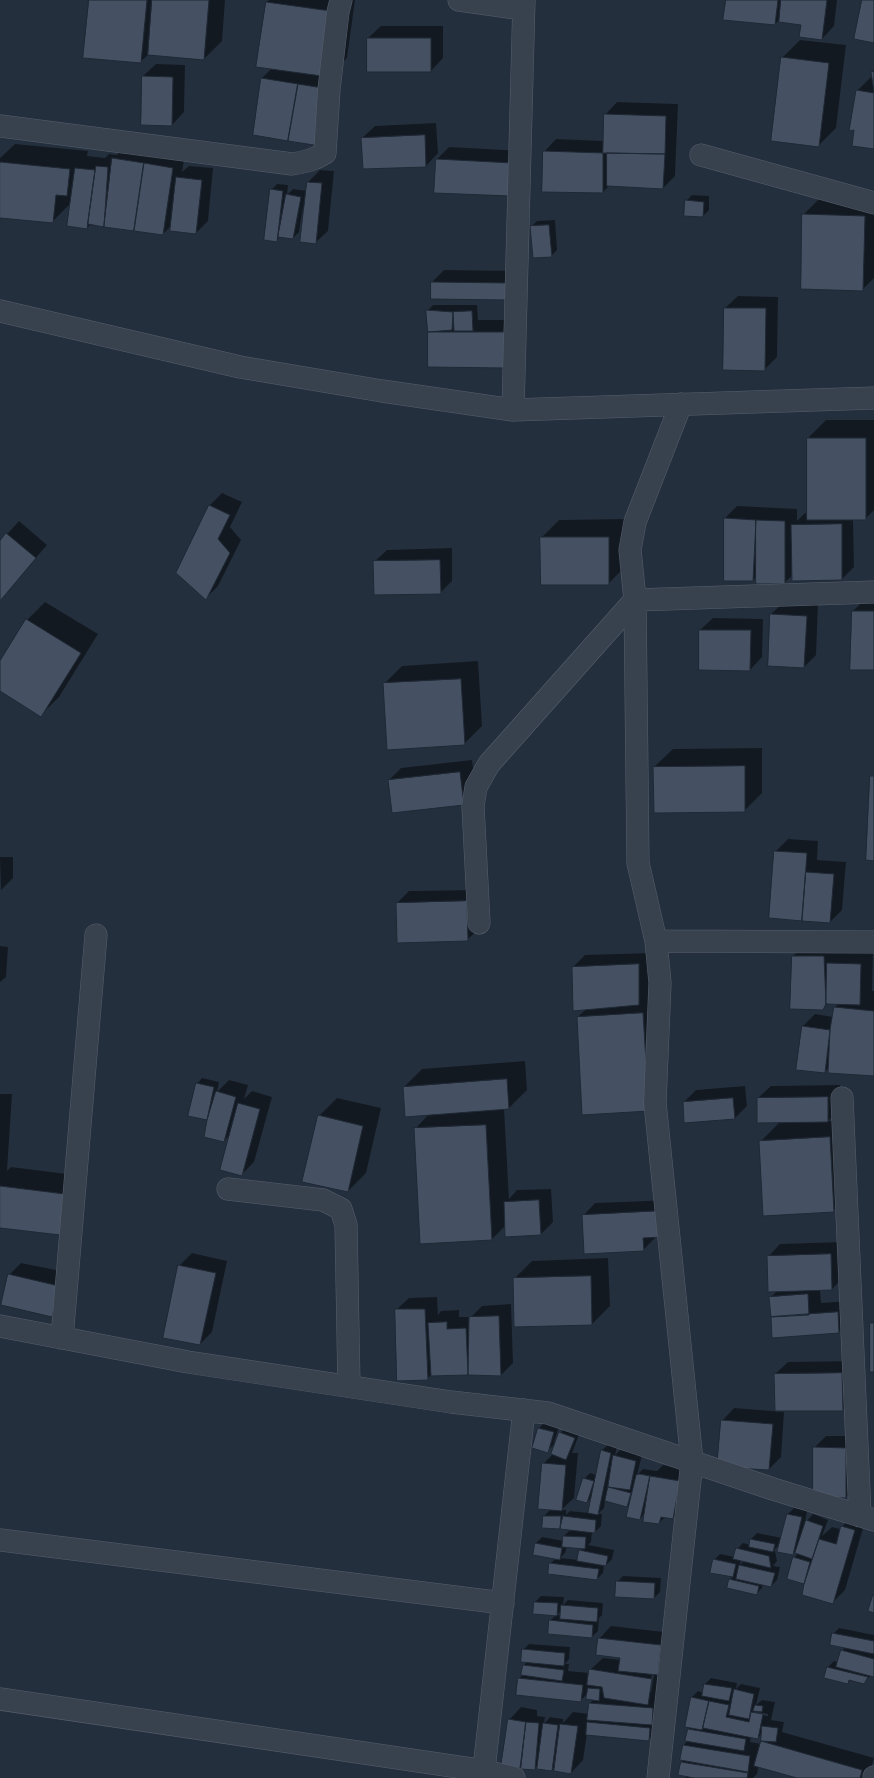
<!DOCTYPE html>
<style>
body{margin:0}
canvas{display:block;background:#242f3e}
</style>
<canvas width="874" height="1778"></canvas>
<script>
const context = document.querySelector('canvas').getContext('2d');
context.lineJoin = 'round';
function paint(path, color) { context.fillStyle = color; context.fill(path, 'evenodd'); }
function strokePath(path, color, width, dash) { context.strokeStyle = color; context.lineWidth = width; context.lineCap = dash ? 'butt' : 'round'; context.setLineDash(dash || []); context.stroke(path); }
paint(new Path2D(`
 M90,0H225L222,41L204,59L148,55L140,62Z
 M269,0H355L347,58L329,75L319,145L254,134L262,78L272,68L267,2Z
 M727,0H837L834,26L822,39L802,24L780,19L775,24L725,19Z
 M381,26H443V58L431,71L368,38Z
 M800,40L846,45L836,128L818,146L782,58Z
 M156,64L185,65L184,112L172,125L143,76Z
 M874,70V148L857,91L873,75L872,72Z
 M617,102L678,104L675,176L663,188L610,185L603,192L544,152L556,139L604,141L605,115Z
 M436,123L438,153L426,166L362,138L375,126Z
 M15,144L88,151L87,156L105,158L109,154L117,155L125,146L185,155L182,172L189,166L213,168L208,221L196,233L172,225L163,234L91,224L87,228L71,203L52,222L0,217V158Z
 M449,147L524,151L523,183L437,159Z
 M320,170L334,171L328,231L315,243L305,208L303,207L299,232L293,238L281,236L276,241L271,190L277,184L288,185L287,195L293,189L307,191L308,182Z
 M692,195L709,196V210L703,216L686,201Z
 M821,197L874,198V278L862,290L803,215Z
 M555,220L557,250L551,256L531,227L537,221Z
 M444,270L520,271L508,299L432,282Z
 M738,296L778,297L777,357L764,370L725,308Z
 M433,305H477L478,320H517V355L429,366V331L427,311Z
 M826,420H874V510L865,519H853L854,567L842,579L793,575L784,583L757,576L753,580H725V518L737,506L797,509V521L805,513H808V438Z
 M222,493L242,502L230,527L241,540L218,586L206,598L210,505Z
 M626,519V566L608,584L541,538L559,520Z
 M19,521L47,545L0,599V542Z
 M452,548V581L440,593L374,562L387,550Z
 M865,599H874V669L853,611Z
 M45,602L98,634L59,697L41,715L0,690V663L27,620Z
 M784,602L818,604L816,655L804,667L771,614Z
 M713,618L763,619L762,657L750,670L700,630Z
 M478,661L482,726L464,744L384,684L402,666Z
 M762,748V793L744,811L654,767L673,749Z
 M472,760L476,792L463,804L389,780L401,768Z
 M788,839L818,841L817,860L846,862L842,910L830,922L771,917L775,852Z
 M0,857H13V878L1,890Z
 M479,890L480,928L467,940L397,903L409,891Z
 M805,944H836V954L840,951L873,952L872,991H874V1075L830,1067L824,1072L802,1027L815,1014L833,1017L834,1008L839,1003H828L823,1009L793,956Z
 M0,946L8,947L6,977L0,982Z
 M650,953L651,992L647,996L661,995L666,1092L578,1017L586,1009L574,1010L573,967L585,955Z
 M525,1061L527,1090L509,1108H504L509,1199L517,1190L551,1189L553,1222L541,1234L506,1225L492,1239L415,1129L429,1114L404,1087L422,1069Z
 M202,1078L219,1082L217,1092L229,1080L248,1085L244,1099L252,1091L272,1097L254,1162L241,1175L231,1134L224,1141L208,1119L189,1116L197,1084Z
 M840,1085V1109L828,1121L848,1120L852,1193L833,1211L760,1142L780,1122L758,1098L771,1086Z
 M745,1086L747,1106L735,1118L684,1102L696,1090Z
 M0,1094H12L7,1171L11,1167L83,1176L77,1216L3,1227L0,1229Z
 M337,1098L381,1108L366,1173L348,1191L319,1116Z
 M672,1200L656,1237L643,1250L583,1216L595,1203Z
 M843,1242L844,1277L832,1289H820L821,1303L849,1301L851,1320L839,1332L771,1297L777,1291L768,1257L780,1244Z
 M192,1253L227,1261L212,1332L200,1344L179,1266Z
 M608,1258L610,1306L592,1324L514,1279L532,1261Z
 M21,1263L71,1273L64,1303L52,1316L9,1275Z
 M437,1297L438,1315L441,1311L459,1310V1317H471L482,1306L511,1304L513,1363L501,1375L468,1374L431,1375L427,1379L396,1310L409,1298Z
 M854,1361L855,1398L842,1410L776,1411L775,1374L788,1362Z
 M734,1408L784,1412L781,1457L769,1469L722,1421Z
 M545,1422L559,1427L554,1442L556,1443L560,1433L566,1427L580,1432L572,1453H578L574,1498L561,1510H566V1515L570,1511L589,1513L592,1497L587,1502L584,1479L590,1473L596,1475L602,1450L608,1445L617,1447L615,1455L620,1450L642,1455L637,1475L643,1469L657,1471L663,1465L692,1469L685,1506L673,1518L665,1517L659,1523L645,1513L640,1519L627,1516L629,1506L605,1501L604,1508L598,1514H602L601,1526L595,1532H592L591,1542L588,1545L614,1550L612,1559L606,1565H604L603,1573L597,1579L550,1564L556,1558L536,1543L542,1537L564,1541V1536L571,1529L543,1527L544,1516L551,1509L543,1464L553,1454L556,1443L547,1451L539,1428ZM567,1546L584,1548L580,1551L579,1560L560,1558L565,1553Z
 M826,1436H858V1484L846,1497L814,1448Z
 M794,1508L807,1511L805,1523L813,1514L828,1520L822,1536L832,1527L840,1529L854,1514L866,1518L845,1590L832,1603L806,1580L804,1583L794,1558L798,1553L795,1552L792,1554L781,1543L774,1550L775,1551L777,1561L773,1566L780,1567L777,1580L771,1586L763,1584L762,1588L756,1594L730,1580L733,1576L711,1572L714,1560L720,1554L735,1557L737,1549L743,1543L750,1545L751,1539L757,1533L782,1538L788,1514ZM741,1560L744,1561L740,1565Z
 M623,1576L661,1578L660,1592L654,1598L617,1582Z
 M541,1596L564,1597L563,1605L568,1600L603,1603L602,1615L599,1618L598,1631L592,1637L550,1621L556,1615L534,1613L535,1602ZM562,1610V1615H557Z
 M611,1626L673,1633L661,1728L649,1740L587,1734L583,1760L571,1773L556,1766L552,1770L539,1764L535,1769L523,1764L519,1767L509,1720L521,1707L537,1710V1716L545,1717L544,1724L550,1717L563,1719V1723L573,1712L589,1714L590,1703L594,1699L588,1693L580,1701L519,1679L522,1675L524,1665L527,1662L523,1650L529,1644L570,1647L569,1659L565,1664H569L568,1671L590,1673V1670L603,1658L621,1660V1657L599,1639ZM652,1674H654L651,1692H649Z
 M839,1628L874,1635V1676L871,1675L863,1683L851,1680L848,1683L828,1667L834,1661L839,1663L842,1651L845,1647L833,1634Z
 M711,1678L737,1683L736,1689L741,1684L760,1688L756,1705L762,1700L775,1702L771,1720L784,1722L782,1732L874,1758L868,1778H801L759,1766L757,1774L753,1778H685L687,1776L682,1762L684,1760V1745L688,1740L689,1729L691,1727L686,1726L692,1697L698,1691L704,1693L705,1684ZM757,1712L768,1714V1716L755,1714ZM762,1733L761,1744L750,1742L751,1736L758,1738Z`), '#0007');
const building = new Path2D(`
 M89,0H147L141,63L83,58Z
 M152,0H209L204,60L148,55Z
 M726,0H778L775,25L723,20Z
 M781,0H827L822,40L799,37L801,25L779,22Z
 M862,0H874V43L854,39Z
 M266,2L338,12L329,77L256,67Z
 M367,38H431V72H367Z
 M781,57L829,63L819,147L771,141Z
 M871,71L874,72V149L852,146L854,130L849,131L856,90L874,93Z
 M142,76L173,77L172,126L141,125Z
 M261,78L298,84L288,141L253,135Z
 M298,84L329,89L320,146L288,141Z
 M604,114L666,116L665,154L603,153Z
 M425,135L426,167L363,169L361,138Z
 M543,151L603,153V193L542,192Z
 M607,153L665,154L663,189L607,186Z
 M112,158L144,163L134,231L104,227Z
 M436,159L513,163L511,196L434,193Z
 M0,162L70,169L67,196L56,195L53,223L0,218Z
 M144,163L173,168L163,235L134,231Z
 M96,166L108,167L104,227L88,224Z
 M75,168L95,170L87,229L67,226Z
 M176,177L202,180L196,234L170,231Z
 M307,182L322,183L316,244L300,242Z
 M270,189L283,191L277,242L264,240Z
 M286,194L301,197L293,239L278,237Z
 M685,200L704,202L703,217L684,216Z
 M802,214L865,216L863,291L801,289Z
 M549,225L552,257L533,258L530,226Z
 M431,282L509,283V300L431,299Z
 M724,308H766L765,371L723,370Z
 M426,310L453,312L452,330L428,332Z
 M472,311L473,331H454L453,312Z
 M428,332H505V368L428,367Z
 M807,438H866V520H807Z
 M209,505L230,515L218,539L230,553L206,600L176,573Z
 M724,518L756,520L753,581H724Z
 M756,520L785,521V584H756Z
 M842,524V580L792,581L791,525Z
 M6,533L36,558L0,601V541Z
 M540,537H609V585H541Z
 M440,560L441,594L374,595L373,561Z
 M852,611H874V670H850Z
 M770,614L807,616L804,668L768,666Z
 M26,619L81,653L41,717L0,691V661Z
 M699,630H751L750,671L699,670Z
 M461,679L465,745L387,750L383,683Z
 M745,766V812L654,813L653,767Z
 M460,772L464,805L392,813L388,780Z
 M870,776H874V861L866,860Z
 M774,851L807,853L802,921L769,918Z
 M806,872L834,874L830,923L802,921Z
 M467,901L468,941L397,943L396,903Z
 M792,956H824L826,1004L823,1010L790,1009Z
 M827,963L861,964L860,1005L826,1004Z
 M639,964V1005L573,1011L572,967Z
 M834,1007L874,1011V1076L828,1073L830,1030Z
 M643,1013L649,1111L582,1115L577,1017Z
 M802,1026L830,1030L825,1073L796,1070Z
 M507,1079L509,1109L405,1117L403,1087Z
 M196,1083L214,1087L207,1120L188,1116Z
 M216,1091L236,1097L224,1142L204,1137L207,1120Z
 M828,1097V1122L757,1123V1098Z
 M733,1098L735,1119L684,1123L683,1102Z
 M238,1103L260,1109L242,1176L220,1170Z
 M318,1115L363,1126L348,1192L302,1182Z
 M486,1125L492,1240L420,1244L414,1128Z
 M830,1137L834,1212L763,1216L759,1141Z
 M0,1186L65,1194L60,1235L0,1228Z
 M539,1200L541,1235L505,1237L504,1202Z
 M660,1211L661,1237L643,1238L644,1251L584,1254L582,1215Z
 M831,1254L832,1290L768,1292L767,1256Z
 M178,1265L216,1273L200,1345L163,1338Z
 M8,1274L59,1286L52,1317L1,1305Z
 M591,1276L592,1325L514,1327L513,1278Z
 M808,1294L809,1315L771,1317L769,1297Z
 M395,1309H425L428,1380L397,1381Z
 M838,1312L839,1333L772,1338L771,1317Z
 M499,1316L501,1376L468,1375L469,1317Z
 M447,1322V1329L466,1328L468,1375L431,1376L428,1323Z
 M870,1323H874V1372H870Z
 M842,1373L843,1411H775L774,1374Z
 M721,1420L773,1424L769,1470L717,1467Z
 M538,1428L554,1432L548,1453L532,1448Z
 M559,1432L575,1438L566,1460L551,1454Z
 M813,1447L846,1448V1498L813,1497Z
 M601,1450L611,1453L598,1515L588,1513Z
 M613,1455L636,1461L630,1490L608,1487Z
 M542,1463L566,1465L562,1511L538,1509Z
 M640,1474L650,1476L640,1520L626,1517L636,1475Z
 M650,1476L680,1481L673,1519L661,1517L659,1524L643,1522Z
 M583,1478L594,1481L587,1503L576,1500Z
 M608,1487L631,1493L627,1507L605,1501Z
 M787,1514L802,1517L793,1555L777,1552Z
 M543,1516H561L560,1529L542,1528Z
 M563,1516L596,1520L595,1533L560,1529Z
 M806,1520L823,1526L812,1559L795,1553Z
 M841,1526L855,1530L833,1604L802,1595L804,1584L819,1539L836,1544Z
 M563,1536L586,1537L585,1549L562,1547Z
 M750,1539L775,1544L773,1552L749,1547Z
 M535,1543L562,1548L560,1560L533,1555Z
 M736,1548L769,1556L771,1568L733,1559Z
 M579,1550L608,1556L606,1566L577,1561Z
 M793,1557L810,1562L804,1584L787,1579Z
 M713,1559L736,1564L733,1577L710,1573Z
 M549,1563L599,1569L597,1580L548,1574Z
 M739,1565L775,1573L771,1587L736,1579Z
 M729,1579L759,1586L757,1595L727,1588Z
 M616,1581L655,1583L654,1599L615,1597Z
 M873,1595H874V1613L868,1611Z
 M534,1602L558,1603L557,1616L533,1614Z
 M561,1605L598,1608L597,1622L560,1619Z
 M549,1620L593,1625L592,1638L548,1634Z
 M832,1633L874,1641V1654L830,1645Z
 M598,1638L661,1645L658,1675L618,1671L620,1658L596,1655Z
 M522,1649L565,1653L564,1666L521,1662Z
 M841,1650L874,1659V1677L836,1667Z
 M523,1665L564,1670L562,1681L521,1675Z
 M827,1667L868,1677L864,1684L849,1680L848,1684L824,1678Z
 M589,1669L652,1679L648,1705L604,1698L602,1687L587,1685Z
 M518,1678L583,1685L581,1702L516,1695Z
 M704,1684L732,1688L729,1701L702,1696Z
 M588,1688L600,1689L599,1701L586,1699Z
 M734,1689L754,1694L749,1719L729,1715Z
 M691,1697L709,1701L702,1730L685,1727Z
 M709,1701L729,1705L726,1717L749,1722L751,1712L763,1714L758,1739L703,1728Z
 M589,1703L653,1708L652,1725L587,1720Z
 M755,1705L763,1706L762,1712L753,1711Z
 M508,1719L526,1722L520,1768L501,1766Z
 M526,1722L539,1723L535,1770L521,1769Z
 M587,1722L650,1728L649,1741L586,1735Z
 M543,1723L558,1725L552,1771L537,1769Z
 M560,1724L578,1726L571,1774L554,1771Z
 M762,1726L778,1728L776,1742L761,1741Z
 M688,1729L746,1739L744,1751L685,1741Z
 M761,1741L862,1770L860,1778H797L754,1766Z
 M683,1745L750,1756L748,1772L680,1760Z
 M681,1762L748,1773L747,1778H694L678,1775Z`);
paint(building, '#455162');
strokePath(building, '#1f2835', 1);
const minor = new Path2D(`
 M459,0L523,9
 M0,126L292,164C305,162 314,160 325,153L329,89L338,12L341,0
 M701,155L874,203
 M0,311L240,367L382,391L513,410L874,398
 M513,410L524,0
 M479,923L473,806L476,787L489,764L635,600L874,592
 M656,941L874,942
 M842,1098L860,1516
 M228,1189L323,1200L341,1209L346,1225L349,1386
 M0,1326L188,1362L451,1402L548,1413L773,1489L874,1520
 M62,1338L96,935
 M0,1540L503,1603
 M0,1699L485,1771L514,1778
 M483,1778L524,1410
 M658,1778L692,1461L655,1103L660,983L656,941L638,863L635,600L630,550L635,522L681,404
 M874,1778V1777`);
strokePath(minor, '#565f6c', 23);
strokePath(minor, '#38414e', 22);
</script>
